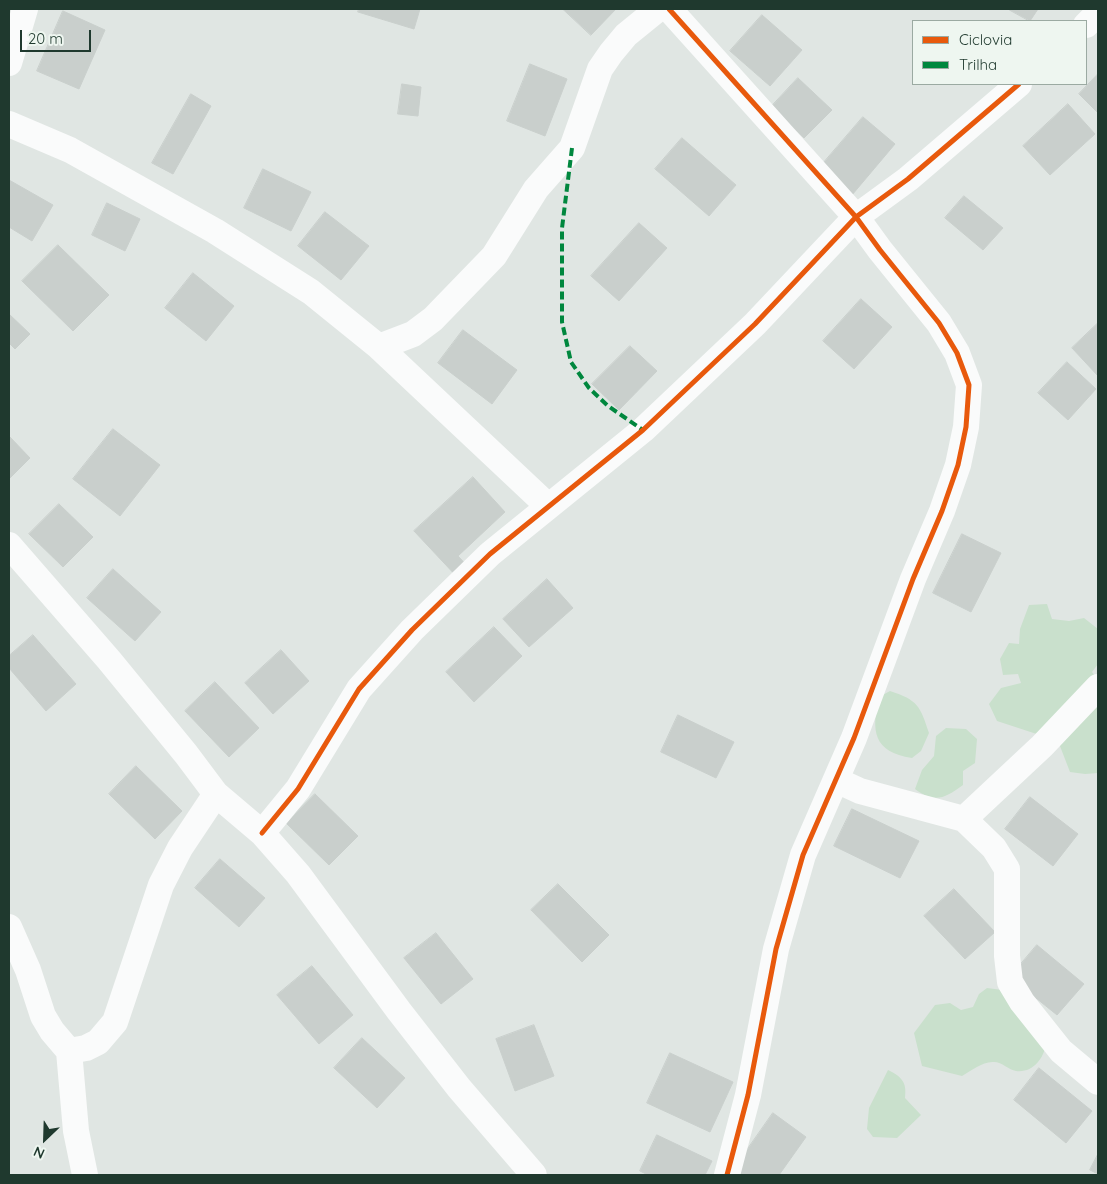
<!DOCTYPE html>
<style>
body{margin:0}
#map{position:relative;width:1107px;height:1184px;overflow:hidden;background:#e0e6e3;font-family:Quicksand,sans-serif}
canvas{display:block}
.frame{position:absolute;inset:0;border:10px solid #1f392e;pointer-events:none}
.legend{position:absolute;left:912px;top:20px;width:175px;height:65px;box-sizing:border-box;background:#eef6f0;border:1px solid #9baaa2;margin:0;padding:6px 9px;list-style:none;font-size:15px;color:#1f392e}
.legend li{display:flex;align-items:center;gap:10px;height:25px}
.legend b{width:25px;border:1px solid #9baaa2}
.north{position:absolute;left:20px;top:1114px;width:50px;height:50px;-webkit-text-stroke:4px #eef6f0;paint-order:stroke;rotate:204deg;font-size:14px;font-weight:700;line-height:20px;text-align:center;color:#1f392e}
.north::after{content:'';display:block;margin:auto;width:18px;height:22px;background:#1f392e;clip-path:polygon(50% 0,100% 100%,50% 72%,0 100%)}
.scale{position:absolute;left:20px;top:30px;width:71px;height:22px;box-sizing:border-box;border:2px solid #1f392e;border-top:0;padding-left:6px;font-size:15px;line-height:18px;white-space:nowrap;color:#1f392e;-webkit-text-stroke:4px #eef6f0;paint-order:stroke}
</style>
<div id="map">
<canvas width="1107" height="1184"></canvas>
<div class="frame"></div>
<ul class="legend">
<li><b style="height:6px;background:#e8590c"></b>Ciclovia</li>
<li><b style="height:6px;background:#00873e"></b>Trilha</li>
</ul>
<div class="north">N</div>
<div class="scale">20 m</div>
</div>
<script>
const context = document.querySelector('canvas').getContext('2d');
context.lineJoin = 'round';
function paint(path, color) { context.fillStyle = color; context.fill(path, 'evenodd'); }
function strokePath(path, color, width, dash) { context.strokeStyle = color; context.lineWidth = width; context.lineCap = dash ? 'butt' : 'round'; context.setLineDash(dash || []); context.stroke(path); }
paint(new Path2D(`
 M1047,604L1052,619L1069,621L1084,618L1098,629V664L1092,672L1098,680V773L1085,774L1070,772L1058,741L997,721L989,704L1001,688L1021,683L1018,674L1003,675L1000,659L1009,643L1019,644L1020,629L1029,605Z
 M890,691C918,700 920,706 929,733L921,751L912,758C873,752 871,731 879,697Z
 M946,728L966,729L977,739L975,763L963,771V785C945,798 935,804 915,789L922,770L934,756L936,736Z
 M987,988L1010,991L1046,1045C1043,1059 1033,1073 1016,1071C1009,1070 1002,1062 994,1062C983,1061 971,1071 962,1076L922,1066L914,1033L935,1005L950,1003L961,1010L973,1007L979,994Z
 M888,1070C902,1077 907,1082 905,1098L921,1115L897,1138L873,1137L867,1129L869,1108Z`), '#c9e0cc');
const building = new Path2D(`
 M359,9H420L414,29L358,12Z
 M563,9H616L591,35Z
 M1008,9H1038L1030,21Z
 M63,11L105,30L79,89L37,71Z
 M762,15L802,50L770,86L730,51Z
 M530,64L567,79L545,136L507,121Z
 M1098,74V113L1079,94Z
 M798,78L832,110L804,138L771,107Z
 M402,84L421,87L418,116L398,114Z
 M191,94L211,106L173,174L152,163Z
 M1068,104L1095,134L1050,175L1023,146Z
 M863,117L895,144L852,195L820,167Z
 M682,138L736,185L709,216L655,169Z
 M263,169L311,192L291,231L244,208Z
 M9,180L53,205L32,241L9,227Z
 M964,196L1003,228L983,250L945,218Z
 M107,203L140,219L125,251L92,235Z
 M325,212L369,246L341,280L298,246Z
 M639,223L667,248L619,301L591,276Z
 M58,245L109,295L73,331L22,281Z
 M193,273L234,306L206,341L165,308Z
 M861,299L892,327L854,369L823,341Z
 M9,314L30,334L15,349L9,343Z
 M1098,323V376L1072,348Z
 M463,330L517,370L492,404L438,363Z
 M630,346L657,371L619,410L592,384Z
 M1067,362L1096,389L1068,420L1038,393Z
 M113,429L160,465L120,516L73,479Z
 M9,436L30,458L9,479Z
 M473,477L505,512L458,556L470,569L459,579L414,531Z
 M59,504L93,537L63,567L29,534Z
 M962,534L1001,553L971,612L933,593Z
 M113,569L161,612L135,641L87,598Z
 M547,579L573,608L529,647L503,619Z
 M494,627L522,656L474,702L446,672Z
 M33,635L76,684L46,711L9,668V656Z
 M281,650L309,681L273,714L245,683Z
 M215,682L259,728L229,757L185,711Z
 M678,715L734,742L716,778L661,752Z
 M136,766L182,811L155,839L109,794Z
 M315,794L358,836L329,865L286,823Z
 M1030,797L1078,834L1053,866L1005,829Z
 M852,809L919,841L900,878L834,846Z
 M220,859L265,898L239,927L195,888Z
 M558,884L609,935L582,962L531,910Z
 M954,889L995,932L965,959L924,916Z
 M436,933L473,979L441,1004L404,958Z
 M1037,945L1084,984L1057,1015L1010,977Z
 M312,966L353,1015L319,1044L277,995Z
 M534,1025L554,1076L515,1091L496,1039Z
 M362,1038L405,1078L377,1108L334,1068Z
 M670,1053L733,1082L710,1132L647,1103Z
 M1039,1068L1092,1111L1066,1143L1014,1100Z
 M773,1113L806,1137L779,1175H734L731,1173Z
 M657,1135L712,1161L705,1175H648L640,1171Z
 M1098,1154V1174L1090,1170Z`);
paint(building, '#c9cfcc');
strokePath(building, '#c9cfcc', 1);
strokePath(new Path2D(`
 M669,9L856,217L880,250L939,323L957,353L969,385L966,427L958,465L942,511L913,579L854,738L803,855L776,949L748,1095L727,1175
 M1086,25L1098,13
 M9,63L25,9
 M9,124L70,150L215,231L311,292L379,347L413,334L433,319L494,256L536,189L572,148L600,69L611,53L626,35L658,9
 M379,347L548,506
 M9,545L109,660L186,754L216,794L262,833L298,874L399,1011L459,1088L534,1175
 M836,780L860,791L964,819L994,848L1007,869V956L1010,982L1022,1002L1061,1051L1098,1082
 M964,819L1042,746L1098,687
 M262,833L298,789L359,689L412,630L490,554L643,430L755,324L856,217L908,179L1019,84
 M9,927L28,970L43,1016L52,1031L69,1051L76,1131L85,1175
 M69,1051L86,1048L98,1042L115,1022L161,885L180,848L216,794`), '#fafbfb', 26);
strokePath(new Path2D(`
 M572,148L562,228V322L571,362L589,388L608,406L643,430`), '#00873e', 4, [8, 4]);
strokePath(new Path2D(`
 M669,9L856,217L880,250L939,323L957,353L969,385L966,427L958,465L942,511L913,579L854,738L803,855L776,949L748,1095L727,1175
 M262,833L298,789L359,689L412,630L490,554L643,430L755,324L856,217L908,179L1019,84`), '#e8590c', 5);
</script>
